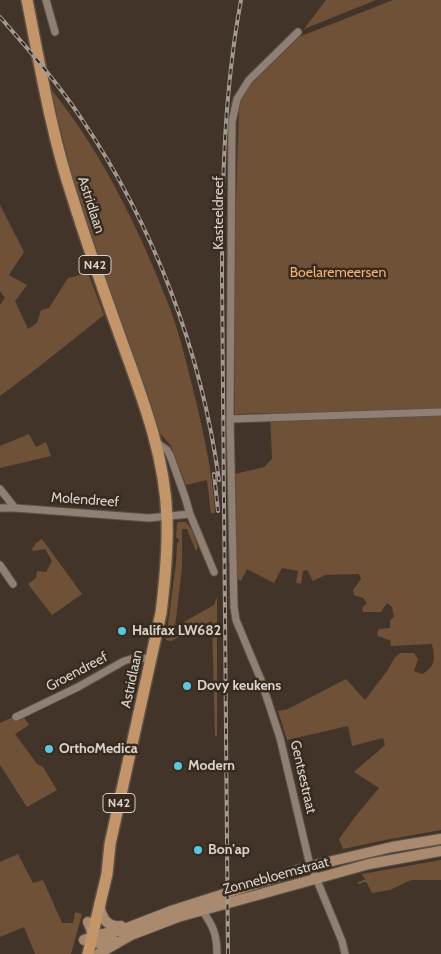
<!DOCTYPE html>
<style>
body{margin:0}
canvas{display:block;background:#423428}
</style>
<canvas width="441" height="954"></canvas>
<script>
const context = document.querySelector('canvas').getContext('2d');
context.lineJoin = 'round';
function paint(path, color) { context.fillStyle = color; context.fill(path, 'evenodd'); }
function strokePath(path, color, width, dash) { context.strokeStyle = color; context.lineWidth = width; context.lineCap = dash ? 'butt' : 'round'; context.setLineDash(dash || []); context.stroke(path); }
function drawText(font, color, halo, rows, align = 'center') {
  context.font = font + ' Cabin,sans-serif'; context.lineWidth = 5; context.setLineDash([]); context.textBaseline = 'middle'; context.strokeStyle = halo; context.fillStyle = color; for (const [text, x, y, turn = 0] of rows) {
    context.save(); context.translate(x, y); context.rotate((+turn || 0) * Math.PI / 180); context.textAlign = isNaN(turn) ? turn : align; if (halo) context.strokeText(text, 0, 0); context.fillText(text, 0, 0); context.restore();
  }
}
paint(new Path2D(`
 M326,0H376L304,29Z
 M393,0H441V830L385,840L343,849L339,839L355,817L379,788L354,772C364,762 375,755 385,745L383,738L352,746L348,726L287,740L278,711L288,709L346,679L365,700L387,671L395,657L401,653H414L418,659L414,671L422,674C436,667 435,658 432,644L390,646L391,641L378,636L377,633L379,629L390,628V620L394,617L392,607L387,603L381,612H363L362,608L367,603L363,598L354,595L353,590L361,579L359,574L325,575L313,581L307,570L303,571L301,584L296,583L298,571L282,568L274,583L247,569L241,581L237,579L235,474L264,467L272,459L270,413L235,414L234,263L239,111L242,96L250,85L299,37Z
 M50,88C103,153 141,233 171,311C182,341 189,374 197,405C205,441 213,477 215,513H211L207,480L186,485L171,446L160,433L78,198Z
 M0,205L24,252L9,275L27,285L15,301L28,329L37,323L41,310L49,308L68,278L88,273L104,315L40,366L0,396V305L5,298L0,291Z
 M29,434L36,447L46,442L51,456L0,468V446Z
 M179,522H186L192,530L198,547L196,551L187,529H182V568L175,627L214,605L217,597V736H215L212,621L171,641L166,640L176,563L177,543L179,542L178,538H176L177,523Z
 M42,539L82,594L52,615L28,584L36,578L37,571L46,572L52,561L45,549L33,551L32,549L36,543Z
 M21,713L29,725L15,734L37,764L43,767L57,790L27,807L0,765V723Z
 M18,854L33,883L43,880L62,923H73L75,912L82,914L71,954H35L24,927L0,937V862Z
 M441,860V880H411L390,890L372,893L362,874Z`), '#6e5137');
strokePath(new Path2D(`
 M253,261C260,265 266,264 273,267C282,270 289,275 295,280L360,296H366L374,291L407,297L425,296
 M430,293L441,288
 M381,577H420L441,573
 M359,883L364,881L441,878`), '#6a533d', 2);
const minor = new Path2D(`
 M46,0L55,32
 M298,32L249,80L237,99L232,122L230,419L234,607L236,620L261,680L280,738L309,861L342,941L345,954
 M230,419L441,412
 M156,442L167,450L170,455L185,497L190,514L214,572
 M0,489L15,508
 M0,508H15L149,518L190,514
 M0,565L13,584
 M16,717L78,687L124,661L131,659L152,658
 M202,910C213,926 217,934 217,954`);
const secondary = new Path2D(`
 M99,905C102,918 107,928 121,926
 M88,922C95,935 91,951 114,941
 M84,940L98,935L122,930L171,911L311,866L392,847L441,839
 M98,954L131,935L178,917L369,864L441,851`);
const primary = new Path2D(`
 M27,0C40,65 51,133 72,196C87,244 104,292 121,339C142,397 165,455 167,518C168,550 165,581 161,613L110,844L107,874L88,954`);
strokePath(minor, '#5d5248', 9);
strokePath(secondary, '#5d5248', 12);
strokePath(primary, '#5d5248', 14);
strokePath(minor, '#908073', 7);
strokePath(secondary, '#aa8a6e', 10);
strokePath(primary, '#c49569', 11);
const rail = new Path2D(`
 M0,17C28,49 57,82 81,118C154,226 201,350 219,480
 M214,474L218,511
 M228,954L222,276C222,183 224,92 241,0`);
strokePath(rail, '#a39990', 4);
strokePath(rail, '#372a1f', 2, [5.5]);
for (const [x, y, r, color] of [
 [122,631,5,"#56c9e0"],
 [187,686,5,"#56c9e0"],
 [49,749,5,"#56c9e0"],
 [178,766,5,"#56c9e0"],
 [198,850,5,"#56c9e0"]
]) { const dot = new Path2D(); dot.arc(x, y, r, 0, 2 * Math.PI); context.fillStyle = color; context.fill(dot); strokePath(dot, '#372a1f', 2); }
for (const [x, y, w] of [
 [95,265,32],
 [119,803,32]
]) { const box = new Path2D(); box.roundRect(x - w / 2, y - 9.5, w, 19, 4); context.fillStyle = '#372a1f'; context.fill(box); strokePath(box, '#dad1ca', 1); }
drawText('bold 12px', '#dad1ca', null, [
 ["N42",95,265],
 ["N42",119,803]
]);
drawText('14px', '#dad1ca', '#372a1f', [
 ["Astridlaan",91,205,72],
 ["Kasteeldreef",219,213,-90],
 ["Molendreef",85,500,4],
 ["Groendreef",77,672,-28],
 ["Astridlaan",132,679,-78],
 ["Gentsestraat",303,777,77],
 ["Zonnebloemstraat",276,876,-15]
]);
drawText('14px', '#f3b275', '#372a1f', [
 ["Boelaremeersen",338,273]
]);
drawText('bold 14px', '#dad1ca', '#372a1f', [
 ["Halifax LW682",132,631],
 ["Dovy keukens",197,686],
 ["OrthoMedica",59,749],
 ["Modern",188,766],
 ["Bon'ap",208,850]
], 'left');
</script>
